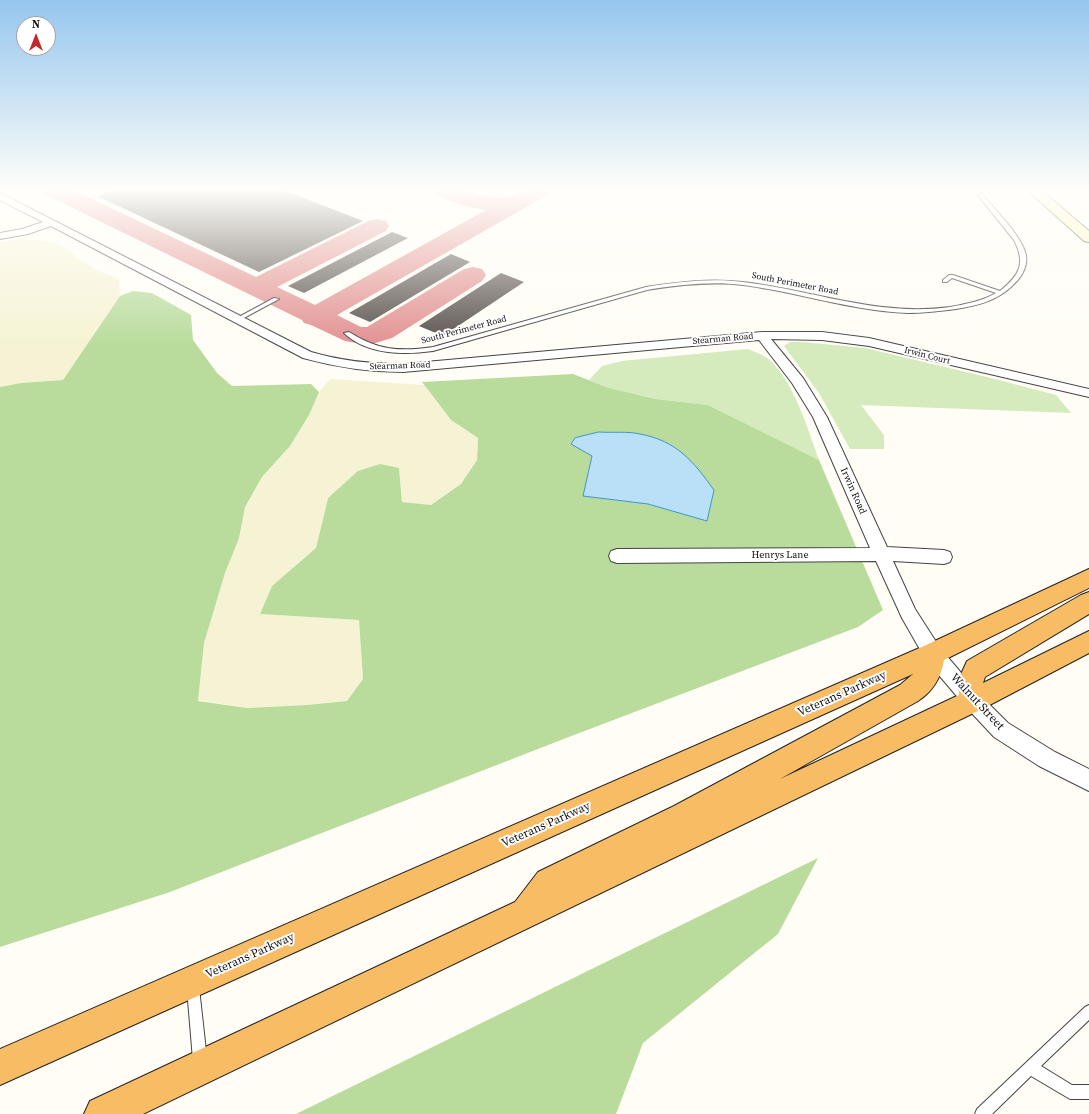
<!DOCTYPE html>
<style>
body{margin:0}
#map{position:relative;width:1089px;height:1114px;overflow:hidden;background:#fffdf5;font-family:"Source Serif 4",serif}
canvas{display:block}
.north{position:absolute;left:16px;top:16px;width:40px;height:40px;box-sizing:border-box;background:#fff;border:1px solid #a0a0a0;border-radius:50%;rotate:0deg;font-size:11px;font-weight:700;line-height:16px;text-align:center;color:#111}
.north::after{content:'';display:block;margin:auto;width:14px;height:18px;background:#c4262e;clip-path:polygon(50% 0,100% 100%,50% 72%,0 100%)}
</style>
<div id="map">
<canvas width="1089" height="1114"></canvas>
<div class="north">N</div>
</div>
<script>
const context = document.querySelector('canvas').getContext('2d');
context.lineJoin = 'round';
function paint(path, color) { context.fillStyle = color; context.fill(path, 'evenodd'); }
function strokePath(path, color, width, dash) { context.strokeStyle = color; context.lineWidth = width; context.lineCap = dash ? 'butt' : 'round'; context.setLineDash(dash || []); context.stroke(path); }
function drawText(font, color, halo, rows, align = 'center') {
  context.font = font + ' "Source Serif 4",serif'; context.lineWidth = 4; context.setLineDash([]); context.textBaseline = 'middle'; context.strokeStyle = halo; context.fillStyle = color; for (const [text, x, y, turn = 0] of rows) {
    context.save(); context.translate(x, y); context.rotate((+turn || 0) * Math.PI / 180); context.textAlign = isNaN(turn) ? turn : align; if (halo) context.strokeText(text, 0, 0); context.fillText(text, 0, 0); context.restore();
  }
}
paint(new Path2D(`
 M20,239L46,241L64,246L79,259L97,270L119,279L120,296L63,380L21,383L0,387V242Z
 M330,379L424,385L451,420L478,438L477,460L461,484L431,505L402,502L399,468L328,497L316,548L272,586L260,614L359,620L363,679L347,701L307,705L247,708L198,700L204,643L225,573L238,538L245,507L262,477L290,446L309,415L319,392Z`), '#f6f3d4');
paint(new Path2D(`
 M790,342H802L865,348L987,377L1056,395L1071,413L861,405L884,435V449H850L819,393L784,346Z
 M748,349C754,352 762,354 767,358C793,378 808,430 819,460L708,405L656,399L609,388L589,380L602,366L622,361Z`), '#d5ebbd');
paint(new Path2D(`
 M133,291L152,293L191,315L193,340L217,373L232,386L311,384L319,392L309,415L290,446L262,477L245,507L239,538L225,573L204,643L198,701L247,708L307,705L347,701L363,679L359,620L260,614L272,586L316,548L328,498L358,471L380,464L399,468L402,502L431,505L461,484L477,460L478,438L451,420L422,382L573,374L609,388L656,399L708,405L819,460L883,610L858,627L574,735L170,892L0,947V387L21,383L63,380L120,296Z
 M818,858L778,934L643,1043L616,1114H296Z`), '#b9dc9c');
const water = new Path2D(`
 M599,432C612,433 627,431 640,434C677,441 693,461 714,490L707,521L648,504L583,496L592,456L571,444L575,438Z`);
paint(water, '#b9e0f7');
strokePath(water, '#3f96cf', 1);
paint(new Path2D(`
 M41,189H71L256,277L368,221L377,219L386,221L389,226L386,231L277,287L315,305L486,210C473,208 438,200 431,189H464L483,196L500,198L511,196L524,189H552L549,194L337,315L361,327H367L464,269L473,267L482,269L486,275L482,281L392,338L369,345L345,341L311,325L304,323L302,320L44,194Z`), '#e29292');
paint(new Path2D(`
 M116,189H281L363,221L259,272L97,196Z
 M392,232L408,238L304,293L288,286Z
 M451,254L470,262L370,322L349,313Z
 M501,273L524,282L443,336L419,326Z`), '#5a524d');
const service = new Path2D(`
 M973,189H978C991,206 1022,235 1026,255C1028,268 1020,279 1011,287C996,301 976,306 956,309C940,311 924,313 908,313C852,311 798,292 743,285C711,281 678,285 647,290L433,351C403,355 367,355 344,333L349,332C377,350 400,352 433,347L646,287C678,282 711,278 743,282C812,290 879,317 950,307C966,304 982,301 996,293L952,278L947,282H943V280L949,275H953L1000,291C1020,275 1026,263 1014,240Z
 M274,298L279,299L240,320L235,319Z
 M193,982L197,984L199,988L207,1060L205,1065L200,1067L195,1065L193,1060L187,988L189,984Z
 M1089,1005V1020L1041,1066L1072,1085H1089V1099H1070L1031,1076L992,1114H975L977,1109L1085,1007Z`);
const minor = new Path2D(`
 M0,193L311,352C342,361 372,364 403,364L762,332H822L869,338L1089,389V397L869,346L822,340L771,339L803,378L827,417L887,547L944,550L950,552L952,557L950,562L944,564L893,561L915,609L940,648L980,695L1008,723L1055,752L1089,769V791L1039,766L994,737L966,707L926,660L902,618L876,561L617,563L611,561L609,556L611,551L617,549L870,548L813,417L792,383L759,340L403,372C368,372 336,367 303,358L51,226L28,234L0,239V233L22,229L43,222L0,200Z`);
const secondary = new Path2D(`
 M1026,189H1040L1089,231V242L1084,241Z`);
const trunk = new Path2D(`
 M1089,569V588L944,660C941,678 933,691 918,701L780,779L959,695L958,681L967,661L1081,595L1089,592V614L985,677L983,683L1089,631V653L982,709L143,1114H84L90,1101L515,902L538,872L674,806L900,685L913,674L0,1085V1049L924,646Z`);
strokePath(service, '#444', 2);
strokePath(minor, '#444', 2);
strokePath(secondary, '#333', 2);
strokePath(trunk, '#222', 2);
paint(service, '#fff');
paint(minor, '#fff');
paint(secondary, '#fff6b0');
paint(trunk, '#f7bc64');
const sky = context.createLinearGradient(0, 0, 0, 345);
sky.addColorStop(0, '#95c6ee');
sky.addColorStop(0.55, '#fffefa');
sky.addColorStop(1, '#fffefa00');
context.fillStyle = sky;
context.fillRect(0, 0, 1089, 345);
drawText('9px', '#111', '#fff', [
 ["South Perimeter Road",795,284,11],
 ["South Perimeter Road",464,330,-15],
 ["Stearman Road",723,339,-5],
 ["Irwin Court",927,356,14],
 ["Stearman Road",400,366,-2]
]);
drawText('10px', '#111', '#fff', [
 ["Irwin Road",853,491,66],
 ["Henrys Lane",780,555]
]);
drawText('12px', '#111', '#fff', [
 ["Veterans Parkway",842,694,-24],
 ["Walnut Street",977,702,47],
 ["Veterans Parkway",546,825,-24],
 ["Veterans Parkway",250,956,-24]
]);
</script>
